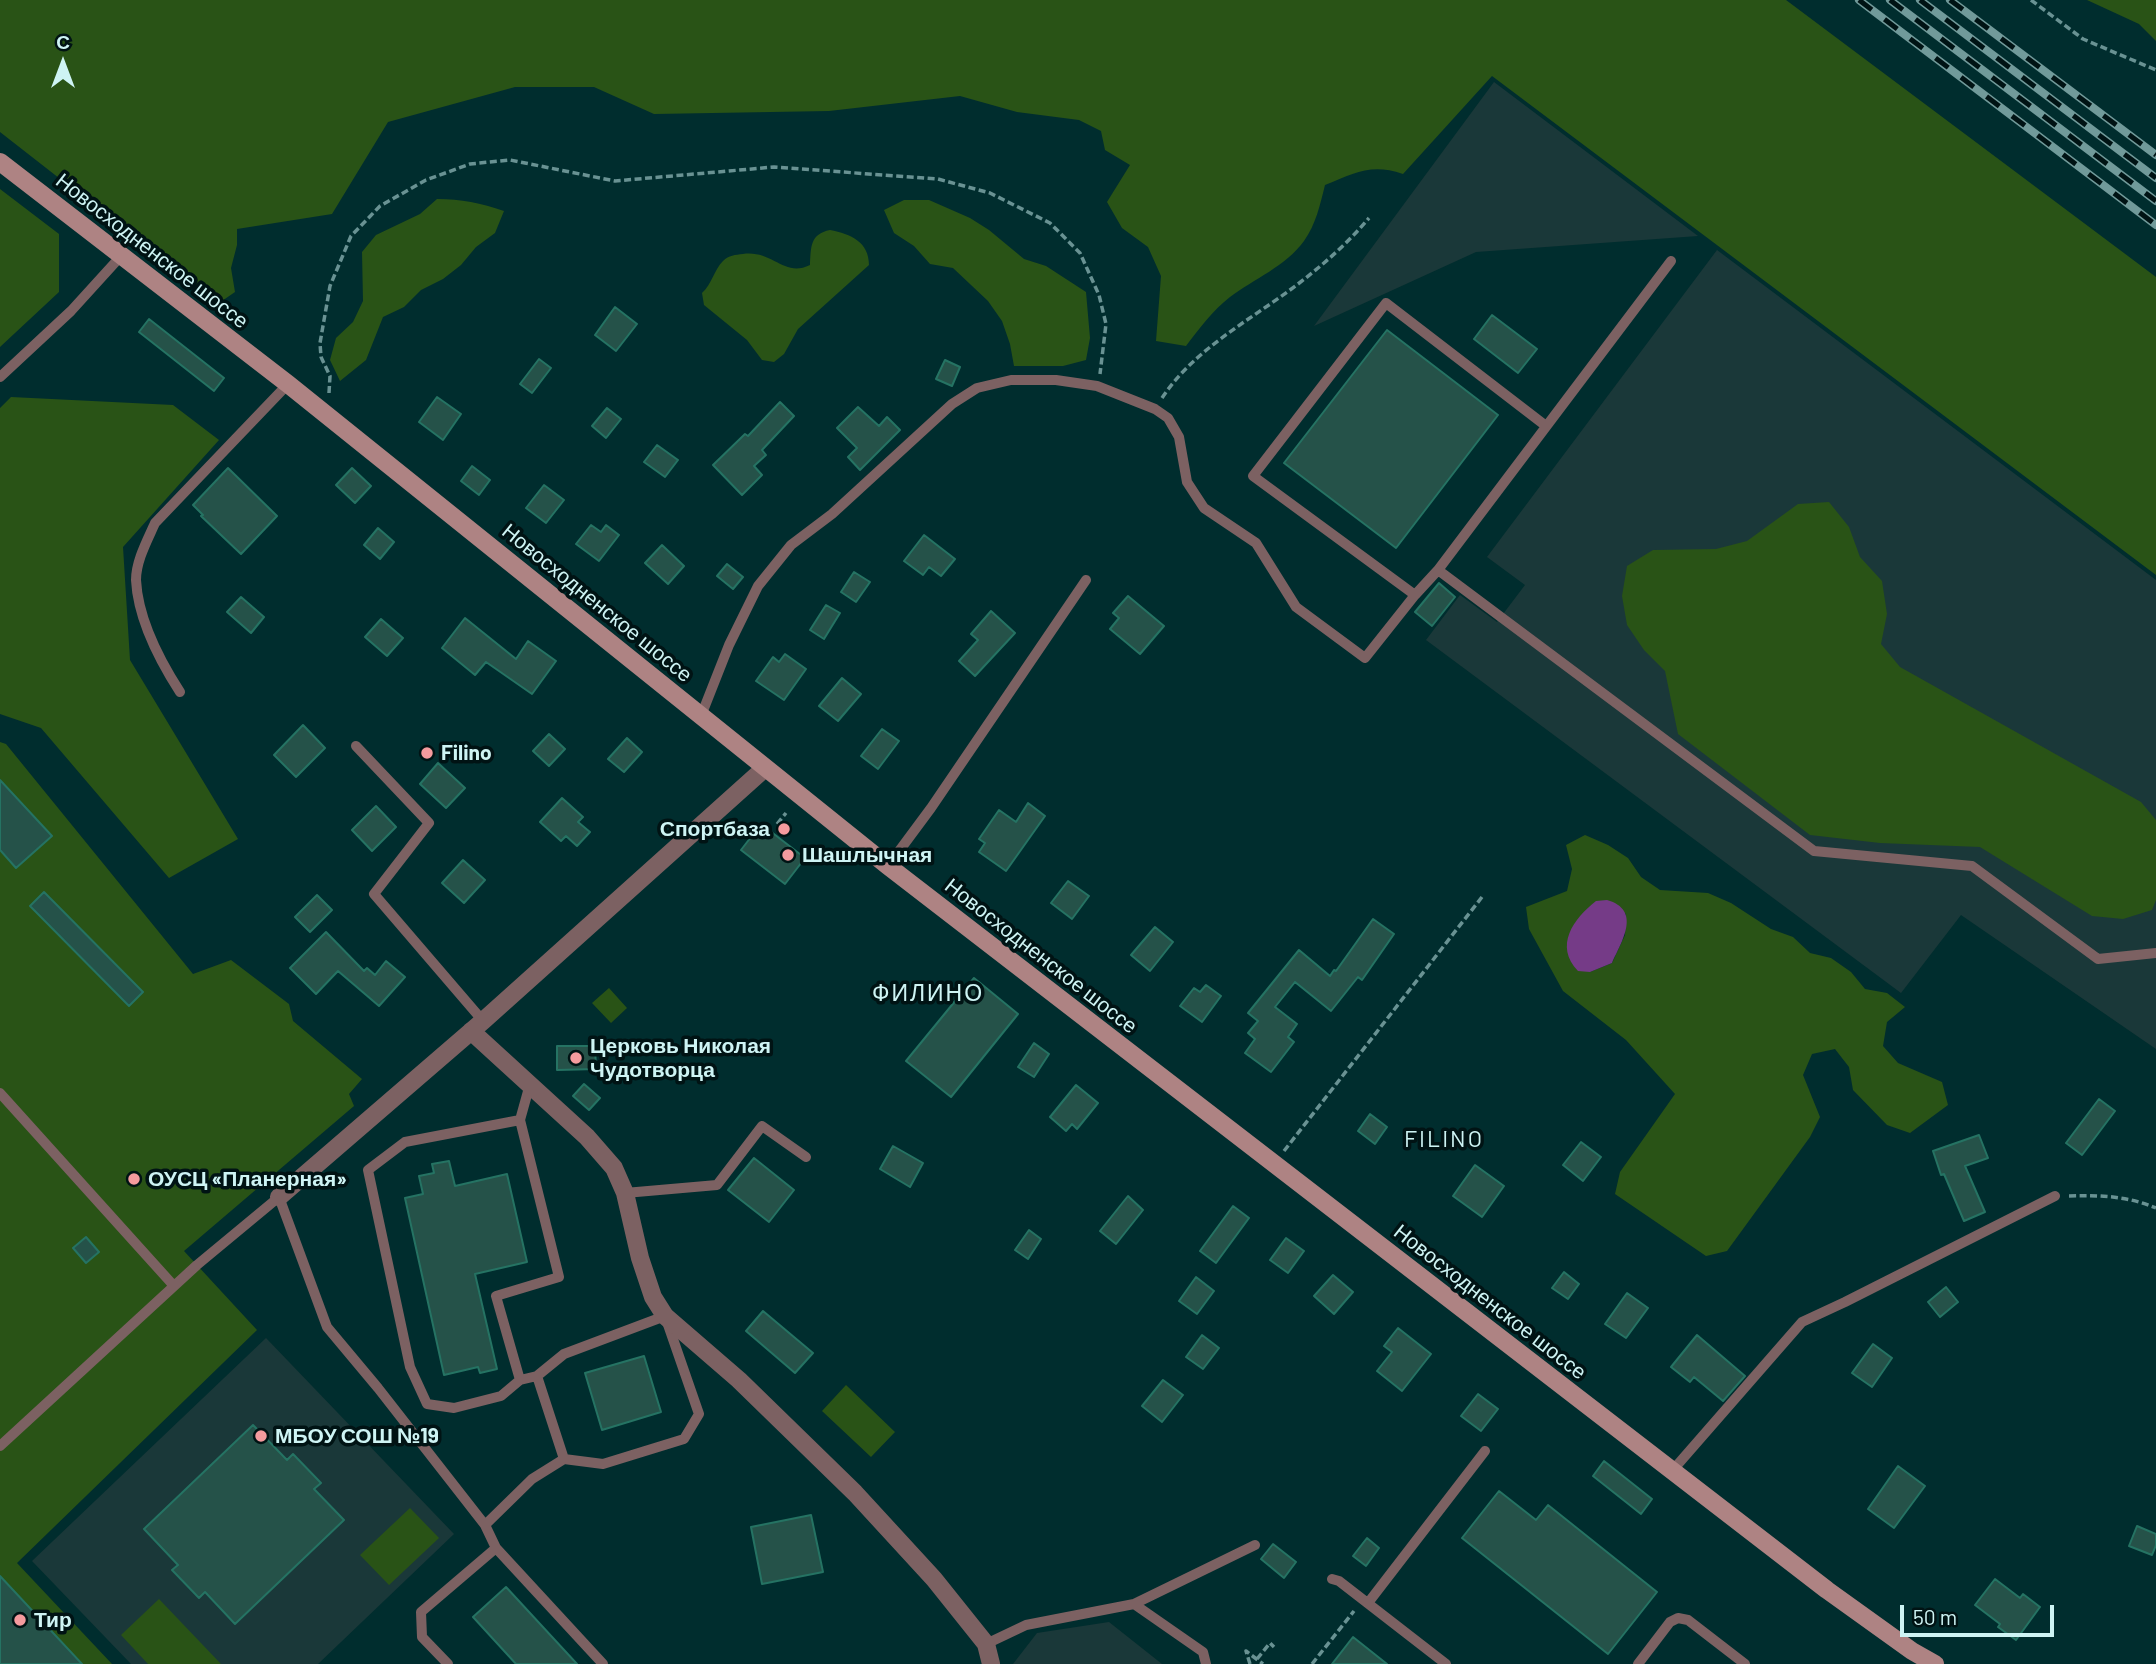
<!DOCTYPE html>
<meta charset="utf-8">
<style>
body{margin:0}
#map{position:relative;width:2156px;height:1664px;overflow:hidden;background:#002d2e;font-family:Barlow,sans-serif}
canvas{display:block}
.north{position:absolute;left:28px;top:28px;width:70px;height:70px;-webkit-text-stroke:5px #001314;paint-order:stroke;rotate:0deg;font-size:19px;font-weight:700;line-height:28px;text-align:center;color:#cef4f4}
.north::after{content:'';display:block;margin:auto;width:24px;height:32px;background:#cef4f4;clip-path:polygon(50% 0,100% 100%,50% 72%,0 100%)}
.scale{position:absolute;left:1900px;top:1605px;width:154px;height:32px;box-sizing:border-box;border:4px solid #cef4f4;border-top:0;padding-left:9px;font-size:21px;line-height:24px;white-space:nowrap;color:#cef4f4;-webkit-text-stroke:5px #001314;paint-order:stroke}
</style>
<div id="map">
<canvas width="2156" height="1664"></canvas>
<div class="north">С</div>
<div class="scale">50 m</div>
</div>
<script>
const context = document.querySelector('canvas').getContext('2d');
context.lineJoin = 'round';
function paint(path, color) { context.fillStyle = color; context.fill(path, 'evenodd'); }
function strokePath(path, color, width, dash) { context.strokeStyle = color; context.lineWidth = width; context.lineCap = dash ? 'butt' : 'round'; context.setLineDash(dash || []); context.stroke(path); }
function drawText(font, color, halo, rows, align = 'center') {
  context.font = font + ' Barlow,sans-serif'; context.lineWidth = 7; context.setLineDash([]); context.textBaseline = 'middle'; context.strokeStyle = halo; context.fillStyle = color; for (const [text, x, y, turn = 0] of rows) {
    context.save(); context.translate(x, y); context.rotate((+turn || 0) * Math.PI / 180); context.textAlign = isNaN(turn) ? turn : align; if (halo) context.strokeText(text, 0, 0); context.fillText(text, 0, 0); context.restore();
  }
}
paint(new Path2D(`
 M1494,82L1698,236L1476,252L1314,326Z
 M1717,250L2156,580V1049L1961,915L1901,993L1426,640L1460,595L1497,622L1525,585L1487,557Z
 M266,1338L454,1534L318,1664H131L32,1561Z
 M1109,1622L1162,1664H1013L1037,1633Z`), '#1a3839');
paint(new Path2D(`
 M0,0H1786L2156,277V575L1492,76L1403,174C1371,163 1355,173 1325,185C1320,205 1316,224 1304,241C1286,266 1254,279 1230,297C1213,310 1199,329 1186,346L1156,341L1161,276L1148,247L1122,228L1107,202L1130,165L1105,150L1101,131L1079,120L1017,112L960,96L829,111L654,114L594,87H515L388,122L332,214L237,229V245L231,268L235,292L219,303L0,132Z
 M2087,0H2156V41L2139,24Z
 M0,189L59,234V292L0,347Z
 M437,199C461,199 481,203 504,211L495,233L476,247L461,265L443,279L421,290L404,307L383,317L366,360L340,381L330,360L336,338L353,322L363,301L362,252L376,235L420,214Z
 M904,200H929L970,218L989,230L1024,259L1046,266L1086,292L1090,338L1086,360L1063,366H1014L1010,344L1002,321L988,301L953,268L930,264L914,246L894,233L884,210Z
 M830,230C851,234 869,242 869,265L798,329L784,354L774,362L762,360L747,340L704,305L702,293C712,284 714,270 723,261C729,255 735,255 743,254C773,250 784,278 810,265C811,247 810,234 830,230Z
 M11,397L173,405L219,440L123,547L130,660L238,839L169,878L41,728L0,714V408Z
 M1829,502L1849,527L1860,557L1882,581L1887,614L1881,644L1900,667L2141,802L2156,820V900L2152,910L2123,919L2092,916L1980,847L1880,843L1810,835L1678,734L1665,671L1644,650L1627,625L1622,596L1627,566L1653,550L1716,549L1747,541L1798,504Z
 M0,742L6,744L193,974L231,960L289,1004L293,1021L362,1079L349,1094L354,1106L184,1251L257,1330L17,1563L112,1664H0Z
 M1585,835L1608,845L1628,858L1641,877L1660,890L1708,893L1731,903L1771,929L1793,937L1810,953L1831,958L1851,972L1865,989L1887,993L1905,1007L1887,1022L1883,1046L1898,1063L1942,1082L1948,1105L1910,1133L1887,1125L1853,1090L1849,1067L1835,1049L1812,1054L1803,1075L1820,1117L1810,1137L1727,1251L1706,1256L1615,1194L1620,1172L1675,1094L1626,1040L1563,991L1529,929L1526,907L1567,891L1572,869L1566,845ZM1626,913L1625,935L1612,963L1590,972Z
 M609,988L627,1008L611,1023L592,1003Z
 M846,1385L895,1432L871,1457L822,1411Z
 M410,1508L439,1538L389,1585L360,1555Z
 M159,1599L221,1664H148L121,1635Z`), '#295316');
paint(new Path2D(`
 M1607,900C1642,910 1622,941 1612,963L1590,972L1578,971C1554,946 1573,919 1596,901Z`), '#753b87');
const building = new Path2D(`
 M615,307L637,324L616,351L595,335Z
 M1492,315L1537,349L1518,373L1474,339Z
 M149,319L224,378L214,391L139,332Z
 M1387,330L1498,415L1396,548L1284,463Z
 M539,359L551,368L532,393L520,384Z
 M945,360L960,367L952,386L936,379Z
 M437,397L461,414L443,440L419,422Z
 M780,402L794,416L762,450L766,455L754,466L762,475L742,495L713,465L745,434L748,436Z
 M858,407L879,426L887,417L900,430L860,470L848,457L857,448L837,428Z
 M607,408L621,419L606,438L592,426Z
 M657,445L678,460L665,477L644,462Z
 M472,466L490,480L479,495L461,481Z
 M228,468L277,516L241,554L201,516L203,515L193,505Z
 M352,468L371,486L355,503L336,485Z
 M544,485L564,500L546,523L526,508Z
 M591,525L601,532L606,525L619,535L599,561L576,544Z
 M378,528L394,542L380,559L364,545Z
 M924,535L955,559L941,576L929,567L923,575L904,561Z
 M662,545L684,566L668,584L645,563Z
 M727,564L743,577L733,589L717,576Z
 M854,572L870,582L856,602L841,592Z
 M1439,583L1455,597L1432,626L1415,612Z
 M1128,596L1164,626L1140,654L1110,629L1119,618L1113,613Z
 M241,597L264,617L251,633L227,612Z
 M826,605L840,613L824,639L810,630Z
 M991,611L1015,633L975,676L959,661L978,640L971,634Z
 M465,618L516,659L528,641L556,661L532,694L486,662L475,675L442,648Z
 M381,619L403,638L387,656L365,637Z
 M785,654L806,669L784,700L756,681L773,657L779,662Z
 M842,678L861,694L838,721L819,706Z
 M303,725L325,748L296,777L274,755Z
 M882,729L899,741L878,769L861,756Z
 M549,734L565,749L549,766L533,751Z
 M627,738L642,752L624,772L608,759Z
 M438,763L465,788L446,808L420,784Z
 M0,780L52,836L16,868L0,850Z
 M562,798L583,817L578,822L590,832L577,846L566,836L561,841L540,822Z
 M1028,803L1045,816L1006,871L979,852L985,843L979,839L999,810L1016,822Z
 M376,806L396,827L372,851L352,830Z
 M761,824L805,858L785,884L741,850Z
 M463,860L485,880L464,903L442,883Z
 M1068,881L1089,896L1072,919L1051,903Z
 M44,892L143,992L129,1006L30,906Z
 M317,895L332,910L310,932L295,917Z
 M1373,919L1394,934L1362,980L1358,977L1331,1011L1295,982L1275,1007L1297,1024L1288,1037L1294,1042L1271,1072L1245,1053L1255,1039L1248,1033L1258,1021L1248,1013L1299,950L1330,976L1334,970L1336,971Z
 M1155,927L1173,942L1150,971L1131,955Z
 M326,932L364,971L367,968L375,975L386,961L405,977L379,1006L338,971L316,994L290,968Z
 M974,978L1018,1014L951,1097L906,1061Z
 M1206,985L1221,996L1202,1022L1180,1006L1194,988L1200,992Z
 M1034,1043L1049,1054L1034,1077L1018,1067Z
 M557,1046H595L596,1069L557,1070Z
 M584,1084L600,1098L589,1110L573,1096Z
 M1076,1085L1098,1103L1077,1129L1072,1124L1066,1131L1050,1117Z
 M2099,1099L2115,1111L2082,1155L2066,1143Z
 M1370,1114L1387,1127L1375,1144L1358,1131Z
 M1979,1135L1988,1158L1965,1166L1985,1212L1964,1221L1944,1174L1941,1175L1933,1151Z
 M1581,1142L1601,1157L1583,1181L1563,1165Z
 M893,1146L923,1163L910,1187L880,1169Z
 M754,1158L794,1190L769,1222L728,1190Z
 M449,1161L455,1186L507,1174L527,1262L475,1274L497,1369L480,1373L478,1367L444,1375L405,1198L423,1194L419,1176L434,1173L432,1164Z
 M1475,1165L1504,1186L1482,1217L1453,1196Z
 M1128,1196L1143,1210L1116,1244L1100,1231Z
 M1233,1206L1249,1218L1216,1263L1200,1251Z
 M1029,1230L1041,1239L1028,1259L1015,1250Z
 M86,1237L99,1252L86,1263L73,1248Z
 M1286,1238L1304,1251L1288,1273L1270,1260Z
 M1564,1272L1579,1284L1568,1299L1552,1288Z
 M1333,1275L1353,1292L1334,1314L1314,1296Z
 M1196,1277L1214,1291L1197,1314L1179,1301Z
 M1946,1287L1958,1302L1940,1317L1928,1302Z
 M1627,1293L1648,1308L1626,1338L1605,1324Z
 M763,1311L813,1353L795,1373L746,1331Z
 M1398,1328L1431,1354L1402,1391L1377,1371L1392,1352L1384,1346Z
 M1202,1335L1219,1348L1203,1369L1186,1357Z
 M1697,1335L1745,1376L1723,1401L1694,1377L1690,1382L1671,1367Z
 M1873,1344L1892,1358L1872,1387L1852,1373Z
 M644,1356L661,1412L602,1430L585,1373Z
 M1163,1380L1183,1395L1162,1422L1142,1406Z
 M1478,1394L1498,1409L1481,1431L1461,1416Z
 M253,1425L287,1460L293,1454L321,1483L314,1489L344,1520L235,1624L205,1592L199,1598L172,1570L178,1565L144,1529Z
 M1604,1461L1652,1499L1641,1514L1593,1476Z
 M1898,1466L1925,1486L1894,1528L1868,1509Z
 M1499,1491L1536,1520L1548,1505L1657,1592L1608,1654L1462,1538Z
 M811,1515L823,1572L762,1584L751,1527Z
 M2137,1526L2156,1534V1545L2152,1555L2129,1546Z
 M1367,1538L1379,1548L1366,1566L1353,1556Z
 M1273,1544L1296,1562L1284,1578L1261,1559Z
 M0,1576L82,1664H0Z
 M1995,1579L2020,1598L2023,1594L2040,1607L2016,1640L1998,1627L2000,1624L1975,1605Z
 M506,1587L577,1664H516L473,1617Z
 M1353,1637L1387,1664H1332Z`);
paint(building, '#255249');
strokePath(building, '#257363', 2);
strokePath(new Path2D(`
 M2031,0L2083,39L2156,70
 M329,393L330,376L321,357L320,343L330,286L351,236L380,206L426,180L470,164L510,160L615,181L774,167L938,179L990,193L1050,223L1080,253L1099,295L1106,324L1100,374
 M1162,398C1195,348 1251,320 1298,284C1324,264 1348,243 1369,218
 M777,824L786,813
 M1284,1151L1482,897
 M2069,1196C2100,1195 2128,1196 2156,1208
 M1257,1659L1270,1643L1274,1647
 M1250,1664L1246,1651L1263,1664
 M1312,1664L1354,1611`), '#699293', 3.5, [7, 3.5]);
strokePath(new Path2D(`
 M1671,261L1438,570L1814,851L1972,866L2098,959L2156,953
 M0,377L71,311L121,256
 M1438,570L1415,595L1253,476L1386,303L1546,426
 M180,692C160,661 138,619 136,580C136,561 147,541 155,523L288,384
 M701,716L729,645L758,586L791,545L832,514L952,404L977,388L1011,380H1056L1097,386L1155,409L1168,418L1179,437L1187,482L1204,508L1256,543L1296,607L1365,658L1415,595
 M356,746L429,823L374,894L483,1021
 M888,866L931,808L1086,580
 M0,1093L174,1286
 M520,1120L559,1277L496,1296L520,1380
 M625,1193L717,1185L762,1126L806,1157
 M537,1376L564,1354L665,1316L699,1414L684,1439L603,1464L564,1459
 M0,1446L197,1265L279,1197L327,1327L378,1388L485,1525L496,1548L603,1664
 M1672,1471L1802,1322L1845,1302L2055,1196
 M485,1525L532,1479L564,1459L537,1376L520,1380L501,1396L454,1408L427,1404L410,1367L368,1170L405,1142L520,1120L530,1084
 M1332,1579L1339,1581L1446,1664
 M1368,1603L1485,1451
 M1134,1604L1255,1545
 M986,1644L1026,1625L1134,1604L1203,1652L1206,1664
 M448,1664L422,1637L421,1612L496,1548
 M1638,1664L1670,1622L1678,1618L1688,1620L1745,1664`), '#7c6162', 10);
strokePath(new Path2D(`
 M471,1031L587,1137L614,1168L625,1193L640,1258L653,1297L665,1316L739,1380L855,1493L934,1579L986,1644L991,1664
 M279,1197L483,1021L765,768`), '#7c6162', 18);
strokePath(new Path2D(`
 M0,162L288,384L888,866L1827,1590L1912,1651L1935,1664`), '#ae8383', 18);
const rail = new Path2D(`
 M1859,0L2156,225
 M1890,0L2156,201
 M1920,0L2156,178
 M1950,0L2156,155`);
strokePath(rail, '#719a9a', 8);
strokePath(rail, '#001314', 5, [16]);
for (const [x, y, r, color] of [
 [427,753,7,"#f59b9e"],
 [784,829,7,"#f59b9e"],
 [788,855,7,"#f59b9e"],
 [576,1058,7,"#f59b9e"],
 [134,1179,7,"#f59b9e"],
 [261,1436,7,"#f59b9e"],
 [20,1620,7,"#f59b9e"]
]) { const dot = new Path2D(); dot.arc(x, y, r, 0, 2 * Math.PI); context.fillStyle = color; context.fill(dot); strokePath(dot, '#001314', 2.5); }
drawText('21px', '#cef4f4', '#001314', [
 ["Новосходненское шоссе",152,251,38],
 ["Новосходненское шоссе",597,603,39],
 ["Новосходненское шоссе",1041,956,38],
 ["Новосходненское шоссе",1490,1302,38]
]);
drawText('bold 21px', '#cef4f4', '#001314', [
 ["Filino",441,753],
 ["Спортбаза",770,829,"right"],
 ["Шашлычная",802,855],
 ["Церковь Николая",590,1046],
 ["Чудотворца",590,1070],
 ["ОУСЦ «Планерная»",148,1179],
 ["МБОУ СОШ №19",275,1436],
 ["Тир",34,1620]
], 'left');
context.letterSpacing = '2px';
drawText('23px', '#cef4f4', '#001314', [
 ["ФИЛИНО",928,993],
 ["FILINO",1444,1139]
]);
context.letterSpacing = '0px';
</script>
